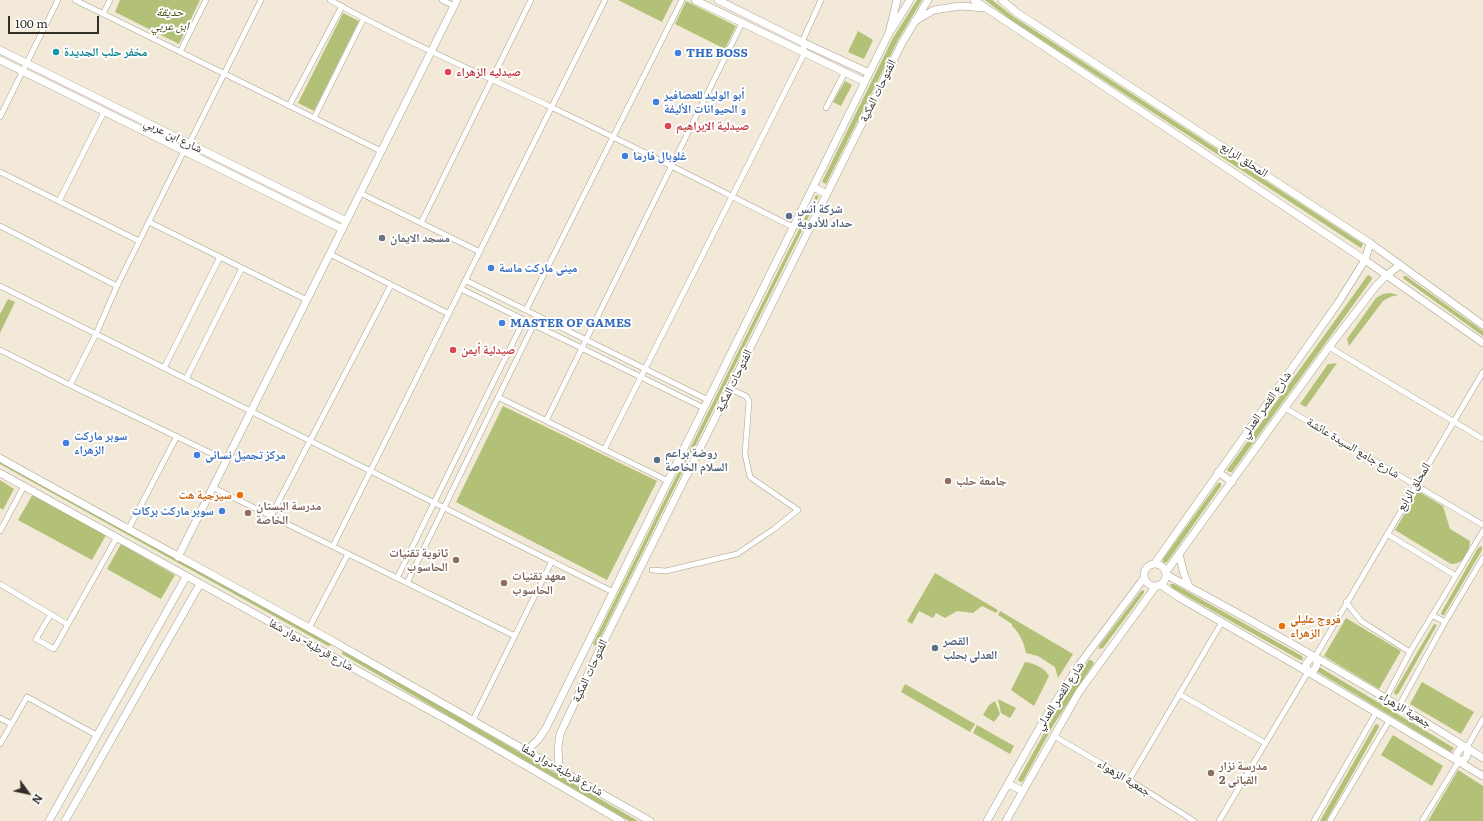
<!DOCTYPE html>
<meta charset="utf-8">
<style>
body{margin:0}
#map{position:relative;width:1483px;height:821px;overflow:hidden;background:#f2e9d8;font-family:Literata,serif}
canvas{display:block}
.north{position:absolute;left:8px;top:773px;width:40px;height:40px;-webkit-text-stroke:3px #fff;paint-order:stroke;rotate:123deg;font-size:11px;font-weight:700;line-height:16px;text-align:center;color:#312e27}
.north::after{content:'';display:block;margin:auto;width:14px;height:18px;background:#312e27;clip-path:polygon(50% 0,100% 100%,50% 72%,0 100%)}
.scale{position:absolute;left:8px;top:16px;width:91px;height:18px;box-sizing:border-box;border:2px solid #312e27;border-top:0;padding-left:5px;font-size:12px;line-height:14px;white-space:nowrap;color:#312e27;-webkit-text-stroke:3px #fff;paint-order:stroke}
</style>
<div id="map">
<canvas width="1483" height="821"></canvas>
<div class="north">N</div>
<div class="scale">100 m</div>
</div>
<script>
const context = document.querySelector('canvas').getContext('2d');
context.lineJoin = 'round';
function paint(path, color) { context.fillStyle = color; context.fill(path, 'evenodd'); }
function strokePath(path, color, width, dash) { context.strokeStyle = color; context.lineWidth = width; context.lineCap = dash ? 'butt' : 'round'; context.setLineDash(dash || []); context.stroke(path); }
function drawText(font, color, halo, rows, align = 'center') {
  context.font = font + ' Literata,"Noto Naskh Arabic",serif'; context.lineWidth = 4; context.setLineDash([]); context.textBaseline = 'middle'; context.strokeStyle = halo; context.fillStyle = color; for (const [text, x, y, turn = 0] of rows) {
    context.save(); context.translate(x, y); context.rotate((+turn || 0) * Math.PI / 180); context.textAlign = isNaN(turn) ? turn : align; if (halo) context.strokeText(text, 0, 0); context.fillText(text, 0, 0); context.restore();
  }
}
paint(new Path2D(`
 M120,0H200L179,44L115,12Z
 M618,0H673L662,22Z
 M917,0H922L898,40L826,184L822,182L893,38Z
 M985,0H992L1014,17L1363,244L1361,248L1011,20Z
 M686,1L736,26L725,49L675,24Z
 M343,13L359,21L314,111L298,103Z
 M858,31L873,40L864,59L848,52Z
 M845,81L852,85L841,106L833,102Z
 M816,195L819,196L596,646L593,644Z
 M1368,275L1371,276L1372,279L1232,472H1229L1227,470Z
 M1403,276H1406L1483,331V336L1404,279Z
 M1390,293L1398,295L1390,297L1383,301L1349,346L1347,339L1376,298L1383,294Z
 M8,299L15,302L0,333V314Z
 M1337,363L1306,407L1300,404L1328,364Z
 M503,406L657,481L607,580L456,502Z
 M0,457L331,641L333,645L328,646L0,464Z
 M0,480L14,489L3,510L0,508Z
 M1218,483H1221V486L1167,562L1163,563V559Z
 M1418,491L1443,506L1450,529L1470,541C1469,553 1464,564 1451,564L1395,530Z
 M33,494L106,535L92,560L18,520Z
 M121,544L175,575L161,599L107,569Z
 M1482,546V550L1444,615H1442L1441,613L1478,548Z
 M935,573L998,610L996,613L982,606L973,613L957,611L945,618L936,613L933,618L919,611L912,624L907,621Z
 M1170,584H1174L1302,656L1303,660H1300L1172,588Z
 M1144,590V593L1103,648L1099,649V646L1141,591Z
 M1000,611L1073,654L1058,678L1055,667L1038,656L1026,653C1024,643 1020,633 1012,626V624L998,615Z
 M1346,618L1401,651L1379,689L1324,656Z
 M1434,624L1437,625L1398,694L1395,695L1394,692Z
 M343,651H345L638,821H629L342,654Z
 M1089,660H1091L1094,663L1054,724L1023,781L1020,782L1018,780L1062,701Z
 M1025,662C1034,663 1045,668 1049,676L1034,706L1011,690Z
 M1321,668L1454,748L1451,752L1318,672L1317,669Z
 M1422,682L1474,712L1461,734L1410,704Z
 M905,684L975,724L970,732L901,692Z
 M998,699L1016,708L1010,718L1001,713Z
 M995,701L1000,714L994,722L983,715L989,705Z
 M1378,724L1379,727L1326,821H1320L1375,725Z
 M977,725L1014,746L1010,754L973,733Z
 M1393,735L1443,766L1432,786L1381,755Z
 M1458,770L1483,786V821H1428Z`), '#b2c177');
const minor = new Path2D(`
 M75,0L381,151
 M330,0C402,40 477,72 551,107C633,146 713,187 793,227
 M442,0L454,6
 M103,14L110,0
 M180,52L206,0
 M289,106L342,6
 M826,108L845,72
 M0,117L58,0
 M314,118L364,18
 M189,144L261,0
 M0,172L139,241
 M360,193L480,252
 M59,201L104,112
 M149,222L307,300
 M421,223L531,0
 M0,226L117,286
 M330,254L449,314
 M465,280L708,400
 M0,286L613,592
 M461,289L704,408
 M526,310L682,0
 M1329,347L1483,439
 M0,350L70,385L227,461
 M164,368L220,257
 M186,379L242,268
 M70,385L96,334L117,286L184,151
 M498,397L668,481
 M1285,408L1483,525
 M546,421L742,23
 M604,450L805,52L802,42L821,0
 M214,488L515,636
 M271,516L391,285
 M128,530L177,436
 M0,531L24,486
 M1387,534L1456,576
 M333,546L605,0
 M652,570L666,571L737,554L774,529L798,510L750,477L745,454L749,401L746,396L730,389
 M397,578L524,320
 M407,583L534,324
 M0,584L67,624
 M1346,602L1361,621L1410,652
 M51,614L36,639L54,649L117,537
 M1432,615L1445,622
 M309,628L348,554
 M1315,657L1483,372
 M1179,694L1265,743
 M1386,698L1410,652L1483,531
 M1399,706L1445,622L1483,558
 M0,718L11,724
 M473,720L552,561
 M1054,736L1129,780L1194,821
 M0,744L27,697L98,736
 M1467,747L1483,719
 M1129,780L1222,622
 M1219,821L1308,672
 M1314,821L1376,713
 M1330,821L1389,721
 M1422,821L1459,761`);
const tertiary = new Path2D(`
 M695,0L865,82
 M718,0L802,42L869,73
 M892,29L910,0
 M0,50L346,221
 M0,60L342,229
 M813,187L827,194
 M1218,472L1232,482
 M1179,554L1184,574L1189,586
 M178,557L457,0
 M1155,563L1338,303L1365,260L1370,243
 M1144 575a11 11 0 1 1 22 0a11 11 0 1 1-22 0Z
 M1166,572L1329,347L1376,286L1387,275L1400,265
 M1167,575C1274,632 1380,693 1483,758
 M1161,585L1180,598L1308,672L1483,776
 M1308,672L1313,671C1318,666 1318,662 1315,657
 M1308,672L1306,664L1310,659L1315,657
 M527,750L538,740L546,728L889,33L897,0
 M1459,761L1457,758V753L1461,748L1467,747
 M1459,761L1464,760L1467,756V747
 M559,768L558,748L560,734L597,655L902,43L928,0
 M1008,784L1023,791
 M49,821L186,577
 M65,821L200,584
 M987,821L1044,720L1079,665L1144,578
 M1006,821L1079,692L1156,586`);
const secondary = new Path2D(`
 M974,0L1365,260L1483,343
 M1002,0L1016,12L1370,243L1483,325
 M915,21L934,10L960,6L985,8
 M0,458C112,521 225,581 338,644C442,702 546,761 650,821
 M0,473L449,721L621,821`);
strokePath(minor, '#a8a090', 6);
strokePath(tertiary, '#a8a090', 8);
strokePath(secondary, '#a8a090', 8);
strokePath(minor, '#fff', 5);
strokePath(tertiary, '#fff', 7);
strokePath(secondary, '#fff', 7);
for (const [x, y, r, color] of [
 [56,52,4,"#0f9aa8"],
 [678,53,4,"#3f7fe0"],
 [448,72,4,"#e0444e"],
 [656,102,4,"#3f7fe0"],
 [668,126,4,"#e0444e"],
 [625,156,4,"#3f7fe0"],
 [789,216,4,"#5c6f8a"],
 [382,238,4,"#6b7280"],
 [491,268,4,"#3f7fe0"],
 [502,323,4,"#3f7fe0"],
 [453,350,4,"#e0444e"],
 [66,443,4,"#3f7fe0"],
 [197,455,4,"#3f7fe0"],
 [657,460,4,"#5c6f8a"],
 [948,481,4,"#8d6e63"],
 [240,495,4,"#e8710a"],
 [222,511,4,"#3f7fe0"],
 [248,513,4,"#8d6e63"],
 [456,560,4,"#8d6e63"],
 [504,583,4,"#8d6e63"],
 [1282,626,4,"#e8710a"],
 [935,648,4,"#5c6f8a"],
 [1211,773,4,"#8d6e63"]
]) { const dot = new Path2D(); dot.arc(x, y, r, 0, 2 * Math.PI); context.fillStyle = color; context.fill(dot); strokePath(dot, '#fff', 1.5); }
drawText('italic 12px', '#414b0d', '#fff', [
 ["حديقة",170,12],
 ["ابن عربي",170,26]
]);
drawText('bold 12px', '#0d838f', '#fff', [
 ["مخفر حلب الجديدة",64,52]
], 'left');
drawText('bold 12px', '#366cbe', '#fff', [
 ["THE BOSS",686,53],
 ["أبو الوليد للعصافير",664,95],
 ["و الحيوانات الأليفة",664,109],
 ["غلوبال فارما",633,156],
 ["ميني ماركت ماسة",499,268],
 ["MASTER OF GAMES",510,323],
 ["سوبر ماركت",74,436],
 ["الزهراء",74,450],
 ["مركز تجميل نسائي",205,455],
 ["سوبر ماركت بركات",214,511,"right"]
], 'left');
drawText('bold 12px', '#be3a42', '#fff', [
 ["صيدليه الزهراء",456,72],
 ["صيدلية الإبراهيم",676,126],
 ["صيدلية أيمن",461,350]
], 'left');
drawText('12px', '#312e27', '#fff', [
 ["الفتوحات المكية",878,91,-64],
 ["شارع ابن عربي",173,136,26],
 ["المحلق الرابع",1244,160,33],
 ["الفتوحات المكية",734,381,-64],
 ["شارع القصر العدلي",1266,405,-55],
 ["شارع جامع السيدة عائشة",1353,448,31],
 ["المحلق الرابع",1414,487,-59],
 ["شارع قرطبة- دوار شفا",311,645,29],
 ["الفتوحات المكية",590,671,-65],
 ["شارع القصر العدلي",1060,696,-57],
 ["جمعية الزهراء",1405,710,31],
 ["شارع قرطبة-دوار شفا",562,770,30],
 ["جمعية الزهواء",1124,778,31]
]);
drawText('bold 12px', '#4e5e75', '#fff', [
 ["شركة أنس",797,209],
 ["حداد للأدوية",797,223],
 ["روضة براعم",665,453],
 ["السلام الخاصة",665,467],
 ["القصر",943,641],
 ["العدلي بحلب",943,655]
], 'left');
drawText('bold 12px', '#5b616d', '#fff', [
 ["مسجد الايمان",390,238]
], 'left');
drawText('bold 12px', '#785e54', '#fff', [
 ["جامعة حلب",956,481],
 ["مدرسة البستان",256,506],
 ["الخاصة",256,520],
 ["ثانوية تقنيات",448,553,"right"],
 ["الحاسوب",448,567,"right"],
 ["معهد تقنيات",512,576],
 ["الحاسوب",512,590],
 ["مدرسة نزار",1219,766],
 ["القباني 2",1219,780]
], 'left');
drawText('bold 12px', '#c56008', '#fff', [
 ["سيرجية هت",232,495],
 ["فروج عليلي",1290,619,"left"],
 ["الزهراء",1290,633,"left"]
], 'right');
</script>
